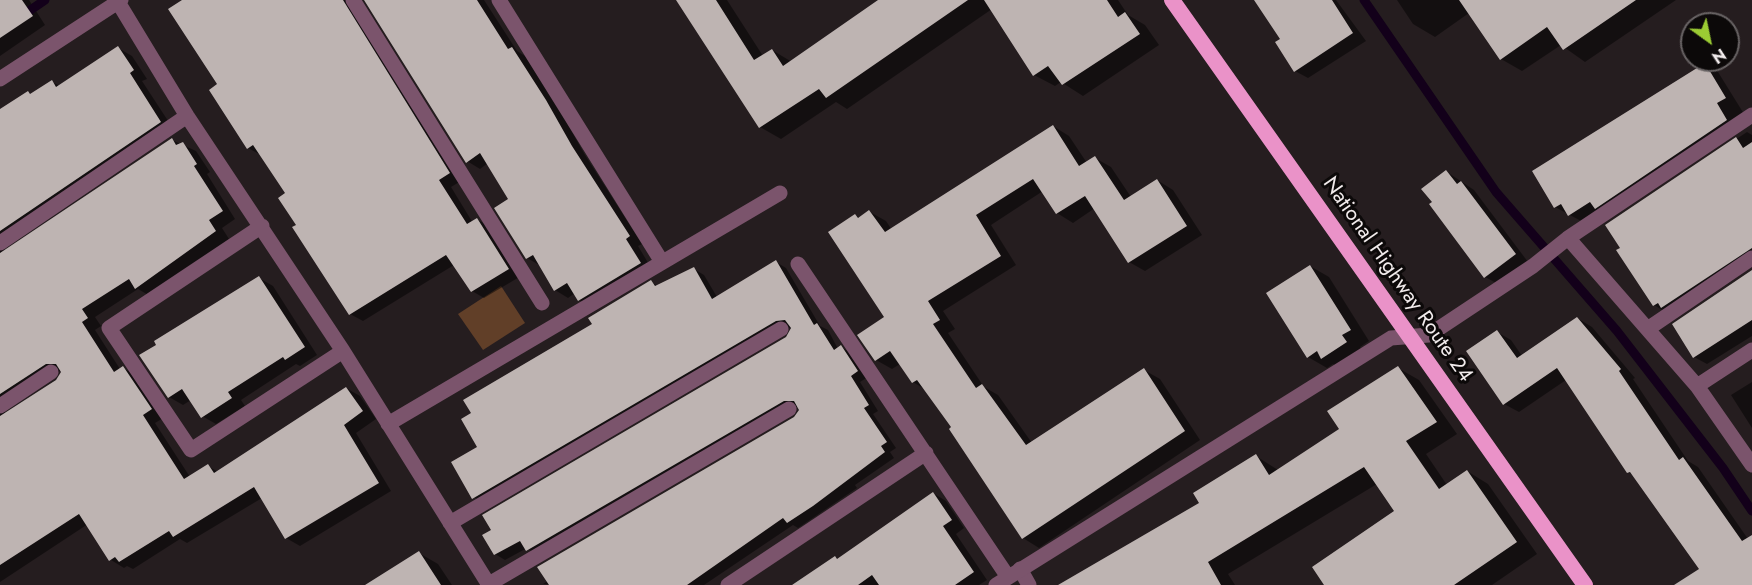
<!DOCTYPE html>
<style>
body{margin:0}
#map{position:relative;width:1752px;height:585px;overflow:hidden;background:#251d1f;font-family:Jost,sans-serif}
canvas{display:block}
.north{position:absolute;left:1680px;top:12px;width:60px;height:60px;box-sizing:border-box;background:#0c0909;border:2px solid #686364;border-radius:50%;rotate:147deg;font-size:16px;font-weight:700;line-height:24px;text-align:center;color:#f1ebec}
.north::after{content:'';display:block;margin:auto;width:21px;height:27px;background:#9bcb33;clip-path:polygon(50% 0,100% 100%,50% 72%,0 100%)}
</style>
<div id="map">
<canvas width="1752" height="585"></canvas>
<div class="north">N</div>
</div>
<script>
const context = document.querySelector('canvas').getContext('2d');
context.lineJoin = 'round';
function paint(path, color) { context.fillStyle = color; context.fill(path, 'evenodd'); }
function strokePath(path, color, width, dash) { context.strokeStyle = color; context.lineWidth = width; context.lineCap = dash ? 'butt' : 'round'; context.setLineDash(dash || []); context.stroke(path); }
function drawText(font, color, halo, rows, align = 'center') {
  context.font = font + ' Jost,sans-serif'; context.lineWidth = 6; context.setLineDash([]); context.textBaseline = 'middle'; context.strokeStyle = halo; context.fillStyle = color; for (const [text, x, y, turn = 0] of rows) {
    context.save(); context.translate(x, y); context.rotate((+turn || 0) * Math.PI / 180); context.textAlign = isNaN(turn) ? turn : align; if (halo) context.strokeText(text, 0, 0); context.fillText(text, 0, 0); context.restore();
  }
}
paint(new Path2D(`
 M501,286L525,323L483,350L458,314Z`), '#613f28');
paint(new Path2D(`
 M0,0H29L45,25L0,56Z
 M185,0H361L461,181L451,187L473,223L478,220L490,227L521,276L484,298L472,291L454,265L363,321L350,314L287,193L261,155L248,148Z
 M366,0H484L517,51L525,56L559,109L585,155L642,244L638,246L653,271L591,307L579,300L575,293L568,298L555,290L541,266L527,258L510,200L488,163L480,169L467,161Z
 M677,0H727L763,56L772,50L792,62L881,0H1118L1128,15L1145,25L1159,45L1083,96L1061,82L1055,86L1034,75L992,9L847,109L836,102L781,139L760,127Z
 M1256,0H1336L1366,41L1308,78L1295,71L1282,40Z
 M1397,0H1676L1585,62L1561,45L1522,71L1501,59L1469,13L1435,37L1413,24Z
 M118,48L132,56L147,79L142,81L174,130L4,247L5,253L172,140L196,151L210,172L207,174L235,219L222,228L229,239L150,296L138,289L95,317L101,326L95,330L120,369L123,368L137,376L165,417L155,423L190,477L208,466L218,472L346,388L360,396L376,419L356,433L391,491L300,546L286,538L262,498L187,543L180,539L133,569L127,566L124,568L111,560L88,524L0,582V111L28,93L32,95L52,82L60,86ZM61,370V376L5,416V409Z
 M1705,65L1718,72L1749,122L1583,222L1555,207Z
 M1053,126L1069,136L1087,163L1095,158L1111,167L1131,197L1157,180L1173,190L1202,235L1145,271L1129,262L1095,208L1073,223L1057,213L1043,191L991,225L1016,265L943,311L955,329L948,333L984,387L998,395L1032,443L1144,370L1160,379L1200,440L1039,548L1023,538L951,429L953,427L926,390L913,382L900,364L892,369L876,360L887,317L855,215L860,218L870,212L886,221L892,230Z
 M1747,132L1752,135V262L1667,313L1654,305L1607,225Z
 M1447,172L1474,190L1528,262L1498,284L1485,277Z
 M776,262L786,268L820,326L828,330L838,349L841,347L851,353L868,377L860,382L878,411L873,414L896,448L890,452L894,458L855,485L857,488L798,528L793,525L704,585L543,584L795,419L800,410L798,406L538,556L527,548L505,560L495,554L484,535L787,339L792,330L787,326L484,503L474,497L479,447L594,325L651,282L658,286L694,269L704,275L717,297Z
 M1310,266L1329,277L1369,341L1360,347L1365,354L1342,369L1333,364L1327,368L1308,357Z
 M1752,272V336L1707,364L1694,357Z
 M259,278L273,286L317,355L300,366L296,364L241,400L245,406L216,424L202,416L191,400L183,405L169,397Z
 M1577,318L1592,327L1635,378L1633,379L1688,461L1698,467L1748,539L1752,537V585H1683L1701,570L1635,476L1628,472L1566,380L1519,412L1504,404L1497,332L1511,340L1522,356Z
 M1398,368L1419,380L1457,434L1426,454L1447,485L1467,471L1488,484L1537,554L1492,585H1326L1396,511L1377,484L1228,574L1235,585H1078L1201,504L1256,456L1278,470L1341,430Z
 M1752,382V428L1731,395Z
 M933,493L946,501L964,528L956,534L987,580L979,585H794L838,560Z
 M419,553L438,564L452,585H368Z`), '#0007');
strokePath(new Path2D(`
 M1364,0L1496,192L1617,331L1723,468L1752,511
 M0,31L45,0`), '#13001a', 9);
paint(new Path2D(`
 M0,0H22L33,16L0,38Z
 M182,0H343L450,173L439,180L467,224L477,218L509,269L471,292L446,255L349,315L292,227L296,225L278,198L285,193L253,145L247,149L209,90L217,84L168,9Z
 M364,0H477L508,49L512,47L546,100L572,146L630,236L626,239L641,263L578,301L567,283L554,291L533,255L526,259L494,208L508,199L480,153L466,163Z
 M676,0H716L754,60L772,49L783,66L878,0H968L826,98L819,89L759,128Z
 M984,0H1107L1118,17L1125,12L1140,34L1062,85L1048,66L1033,76Z
 M1254,0H1332L1353,33L1294,72L1275,42L1280,39Z
 M1459,0H1636L1563,50L1547,27L1500,60Z
 M118,46L134,70L130,73L161,122L0,231V109L28,91L30,94L52,80L56,87Z
 M1705,63L1726,98L1717,103L1727,120L1595,209L1590,202L1568,216L1561,204L1554,208L1532,171Z
 M1053,125L1079,166L1095,156L1124,200L1157,179L1187,226L1128,263L1085,196L1056,214L1033,179L976,215L1001,256L928,301L940,320L933,324L976,388L982,384L1026,445L1144,368L1185,431L1022,539L949,429L951,427L917,380L912,383L890,351L875,361L857,335L884,317L828,232L855,214L858,218L869,210L885,232Z
 M1736,137L1743,148L1752,142V248L1661,308L1658,303L1653,306L1616,250L1620,248L1605,225Z
 M172,138L176,145L183,142L197,164L194,166L223,211L209,220L216,231L135,289L129,279L82,309L88,318L82,322L114,372L123,366L152,409L143,415L184,479L208,464L214,473L346,387L363,411L344,425L379,483L285,539L254,487L173,537L169,531L119,562L115,557L109,561L79,514L0,565V416L56,380L61,372L56,364H46L0,394V253Z
 M1446,170L1457,184L1461,181L1516,254L1484,278L1429,204L1432,202L1421,189Z
 M776,260L814,325L817,323L834,350L841,345L858,371L851,376L869,405L864,408L887,442L881,446L885,452L813,506L787,523L783,518L687,585H549L537,567L794,417L799,410L794,401H784L526,551L520,541L494,555L482,535L491,530L482,515L786,337L791,328L785,320L776,321L472,499L451,462L477,447L461,419L471,413L463,400L592,324L588,318L651,280L655,286L694,267L712,299Z
 M1310,265L1351,330L1342,335L1347,342L1321,359L1317,351L1307,358L1266,293Z
 M1752,270V320L1693,358L1672,324Z
 M259,276L305,347L285,360L283,357L228,392L232,398L201,418L182,389L168,398L139,355L156,345L154,341Z
 M1577,317L1621,369L1619,371L1679,460L1683,457L1742,541L1752,535V585H1674L1699,569L1630,472L1627,473L1557,368L1503,405L1466,351L1497,330L1517,358Z
 M1398,366L1437,422L1406,441L1439,489L1467,470L1517,542L1454,585H1324L1312,567L1394,511L1364,467L1208,562L1221,585H1058L1199,503L1193,493L1256,454L1269,475L1339,429L1327,411Z
 M933,492L952,520L943,526L974,572L955,585H879L872,575L858,585H792L835,556L837,559Z
 M419,551L441,585H365Z`), '#beb4b2');
strokePath(new Path2D(`
 M1020,569L1029,585`), '#7b546c', 15);
strokePath(new Path2D(`
 M353,0L542,303
 M499,0L662,262
 M118,2L187,116L343,351L489,585
 M0,79L121,0
 M262,226L109,328L191,450L343,351
 M1568,238L1697,386L1752,465
 M0,243L187,116
 M798,264L1008,577
 M1649,328L1752,258
 M1697,386L1752,350
 M0,406L51,372
 M388,424L780,193
 M450,523L781,329
 M489,584L789,409
 M728,585L926,453
 M996,585L1391,338L1429,335L1533,266L1568,238L1752,115`), '#7b546c', 15);
strokePath(new Path2D(`
 M1172,0L1585,585`), '#ea92c8', 16);
drawText('21px', '#f1ebec', '#0c0909', [
 ["National Highway Route 24",1397,280,55]
]);
</script>
